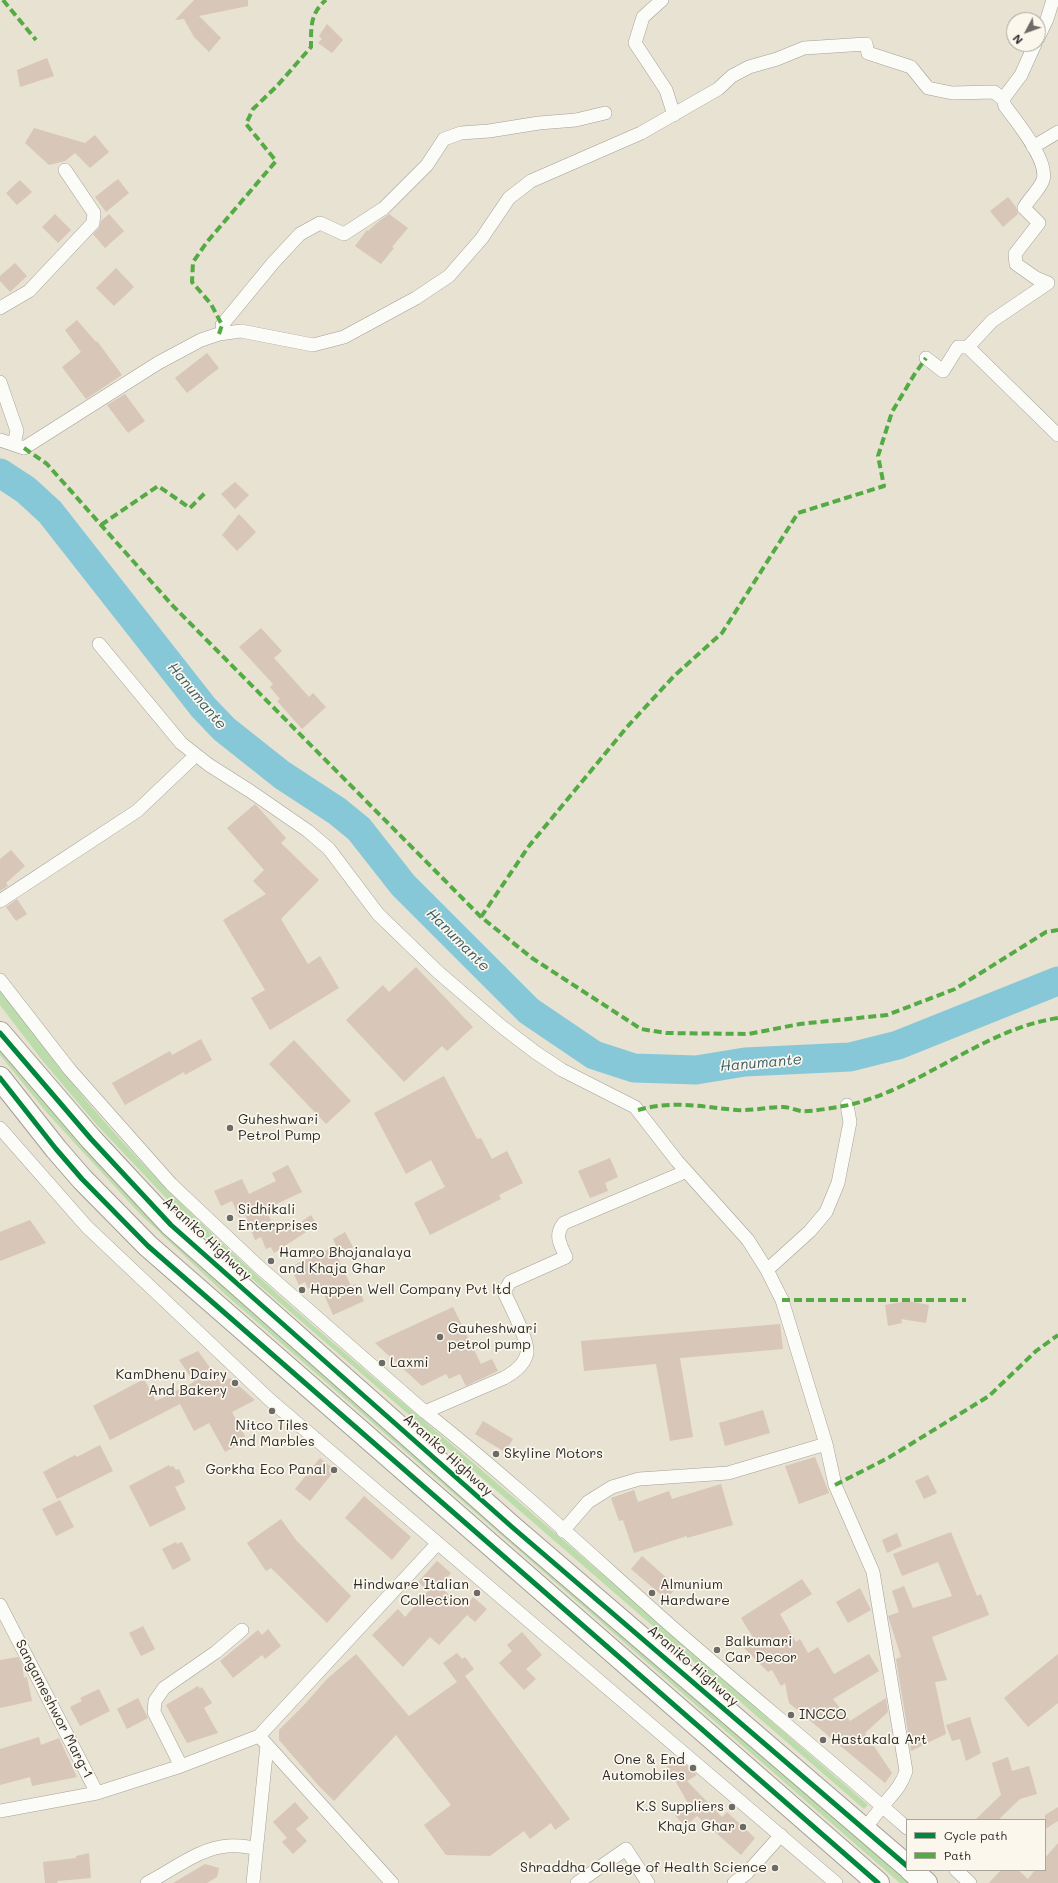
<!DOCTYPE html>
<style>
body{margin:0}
#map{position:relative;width:1058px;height:1883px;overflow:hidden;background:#e7e2d1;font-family:Mali,sans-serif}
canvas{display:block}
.legend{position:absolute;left:906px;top:1819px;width:140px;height:52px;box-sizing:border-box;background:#fbf7ec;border:1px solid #a8a59f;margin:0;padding:5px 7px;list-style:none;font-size:12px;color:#2b2b2b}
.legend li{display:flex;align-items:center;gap:8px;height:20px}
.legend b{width:20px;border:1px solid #a8a59f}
.north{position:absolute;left:1006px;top:12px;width:40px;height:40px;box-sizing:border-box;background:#fbf7ec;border:1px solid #a8a59f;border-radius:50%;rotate:229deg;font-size:11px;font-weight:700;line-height:16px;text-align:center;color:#2b2b2b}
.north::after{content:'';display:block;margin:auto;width:14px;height:18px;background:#6d6b65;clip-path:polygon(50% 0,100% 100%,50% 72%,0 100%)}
</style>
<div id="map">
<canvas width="1058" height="1883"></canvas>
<ul class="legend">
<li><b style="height:5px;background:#00873e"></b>Cycle path</li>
<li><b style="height:5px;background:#54ab44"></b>Path</li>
</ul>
<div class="north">N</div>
</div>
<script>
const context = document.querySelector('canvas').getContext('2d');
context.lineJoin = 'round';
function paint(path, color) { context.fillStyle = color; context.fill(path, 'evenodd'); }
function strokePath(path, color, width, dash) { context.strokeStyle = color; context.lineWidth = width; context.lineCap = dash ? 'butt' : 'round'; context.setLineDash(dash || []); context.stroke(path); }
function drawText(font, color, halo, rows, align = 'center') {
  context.font = font + ' Mali,sans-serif'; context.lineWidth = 3.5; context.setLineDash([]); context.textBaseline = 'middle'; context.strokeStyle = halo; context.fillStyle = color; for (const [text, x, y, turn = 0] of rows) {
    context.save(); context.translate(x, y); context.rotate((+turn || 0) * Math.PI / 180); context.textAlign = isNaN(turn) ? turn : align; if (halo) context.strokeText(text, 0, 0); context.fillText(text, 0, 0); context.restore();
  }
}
paint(new Path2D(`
 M0,987C34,1031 66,1078 103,1120C211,1244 340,1348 464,1455C599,1570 733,1688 868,1805L864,1809L235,1264L188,1221L97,1125L42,1060L0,1005Z
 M0,1044L237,1293L909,1883H900L226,1295L140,1214L48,1114L0,1055Z`), '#bcdcac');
strokePath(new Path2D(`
 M0,473L26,490L50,512L203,707L224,729L282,775L337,811L359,829L403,885L529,1011L594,1055L634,1068L696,1070L745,1062L850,1057L898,1045L1058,981`), '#86c8d8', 29);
paint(new Path2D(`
 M194,0H248V6L199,16L221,38L209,52L194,37L184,19L175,20Z
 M327,24L343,40L332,53L318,43L322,39L319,36Z
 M47,58L54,76L20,87L17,70Z
 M34,128L85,143L95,135L109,152L90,168L75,153L65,161L49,165L25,143Z
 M118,179L129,193L106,212L95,197Z
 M20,180L32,192L17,205L6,193Z
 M1008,197L1016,207L1018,214L1003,227L990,211Z
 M55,214L71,230L58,243L42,227Z
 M109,214L124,231L105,248L93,234L99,228L101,221Z
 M389,214L408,228L392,247L394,248L381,264L355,246L367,230L368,231L378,222Z
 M15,263L27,276L10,292L0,281V276Z
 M116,268L134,287L114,306L96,288Z
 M77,320L96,342L97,341L122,375L86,399L62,367L81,352L65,330Z
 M207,353L219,368L187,393L175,378Z
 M125,394L145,421L128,433L107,405Z
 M235,482L249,495L235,509L221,494Z
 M239,514L256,532L237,551L222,535Z
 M261,628L282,651L274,658L309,697L313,693L326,707L302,729L277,701L280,699L270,687L273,684L239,647Z
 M255,804L286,838L281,843L319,880L281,919L308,964L320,956L339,988L270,1030L251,998L265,990L223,920L266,894L253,881L264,870L227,828Z
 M11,850L25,866L6,883L8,886L0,891V859Z
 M17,899L27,914L16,921L6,907Z
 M416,967L473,1027L447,1051L442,1046L404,1082L346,1020L383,985L389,992Z
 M201,1039L212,1060L185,1075L184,1072L125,1105L112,1083L170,1051L172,1055Z
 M294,1040L351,1101L326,1124L269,1064Z
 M444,1076L477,1139L481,1138L492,1159L507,1151L523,1183L499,1195L501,1199L430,1235L414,1203L445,1187L431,1160L406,1174L374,1113Z
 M610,1158L618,1177L605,1183L608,1191L590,1198L578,1171Z
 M288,1165L302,1192L266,1209L275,1231L284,1227L286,1232L311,1215L317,1225L274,1253L271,1247L266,1249L261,1237L255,1240L245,1215L239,1217L232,1201L221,1206L214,1191L242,1179L249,1194L276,1181L272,1173Z
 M30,1220L46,1243L0,1261V1232Z
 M345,1232L353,1247L340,1254L333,1239Z
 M333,1247L351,1286L356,1284L364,1301L333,1315L320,1285L309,1290L305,1282L299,1285L290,1267Z
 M908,1301L929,1305L926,1323L901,1319L902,1323L888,1326L885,1305Z
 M453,1307L481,1364L492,1359L498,1371L466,1386L460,1374L449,1379L446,1374L422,1386L375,1343Z
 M780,1324L783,1349L680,1358L693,1437L670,1441L656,1364L584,1371L581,1341Z
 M198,1351L221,1383L230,1378L255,1400L232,1412L247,1440L225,1452L209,1423L194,1431L180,1404L110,1440L93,1406L144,1379L156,1401L194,1382L179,1360Z
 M763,1410L770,1433L725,1446L719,1423Z
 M483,1421L513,1439L505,1452L475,1434Z
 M100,1445L113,1471L57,1499L43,1472L75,1455L77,1457Z
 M815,1457L829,1493L799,1504L785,1466Z
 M320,1458L335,1470L310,1501L295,1489Z
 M169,1465L170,1467L173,1466L176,1470L179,1469L185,1482L175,1487L186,1509L150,1527L129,1486Z
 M928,1475L937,1493L924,1499L915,1481Z
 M721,1484L733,1525L687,1538V1536L634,1553L623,1520L619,1521L611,1498L634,1490L638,1502L669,1491L672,1499Z
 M364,1496L411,1537L392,1560L345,1518Z
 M60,1500L74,1527L56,1536L42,1509Z
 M281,1519L296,1540L351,1596L327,1623L271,1568L266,1571L247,1543Z
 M951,1532L977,1596L981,1594L989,1615L932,1637L947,1680L935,1682L946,1734L911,1751L896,1659L901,1657L888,1616L899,1612L892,1591L904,1586L913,1608L952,1596L938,1562L902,1576L893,1554Z
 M897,1533L902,1546L887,1553L882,1540Z
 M176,1542L177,1544L182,1542L191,1560L173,1570L162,1549Z
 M642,1556L677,1587L666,1599L631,1569Z
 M437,1561L451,1573L439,1586L464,1608L473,1597L487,1609L475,1622L467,1615L439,1645L430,1637L403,1667L372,1635L398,1609L405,1617L428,1591L418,1582Z
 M802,1579L812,1594L780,1614L796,1642L800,1639L808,1653L818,1647L834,1674L869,1654L879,1671L833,1699L850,1721L886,1698L888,1712L865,1733L892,1773L885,1783L789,1703L785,1683L781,1686L772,1670L768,1672L742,1646L754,1639L741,1618Z
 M860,1588L871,1610L848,1623L836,1602Z
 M143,1626L155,1649L141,1656L129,1633Z
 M268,1629L281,1646L265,1659L262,1655L233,1678L220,1661L258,1630L262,1635Z
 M522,1632L542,1655L526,1669L536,1679L524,1690L499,1663L512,1651L507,1645Z
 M457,1653L462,1659L465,1657L474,1669L465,1676L570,1819L555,1830L551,1823L530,1839L524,1831L490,1856L446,1855L424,1825L451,1805L396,1735L334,1801L319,1786L279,1740V1730L304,1705L327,1679L356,1654L409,1716L457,1682L443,1663Z
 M1058,1654V1703L1028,1727L1004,1698Z
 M18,1657L22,1664L24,1678L27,1677L32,1701L0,1708V1660Z
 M198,1686L200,1689L202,1687L212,1703L204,1708L218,1733L187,1743L166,1705Z
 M99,1689L110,1711L80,1726L70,1707L82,1701L80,1698Z
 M138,1698L148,1718L127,1729L117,1709Z
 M970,1717L981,1753L966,1761L960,1739L952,1741L946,1725Z
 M39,1737L41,1745L59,1738L77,1777L32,1786L30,1777L0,1785V1749Z
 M1008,1757L1012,1771L1029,1766L1037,1794L1020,1799L998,1820H975L1001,1795L992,1763Z
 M678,1758L697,1775L687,1781L722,1817L727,1812L755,1838L741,1855L697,1816L685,1827L675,1815L689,1805L673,1777L667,1769L668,1768L667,1766L670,1763L671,1765Z
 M295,1802L309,1818L296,1829L307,1841L293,1854L282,1842L287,1838L273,1822Z
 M1058,1807V1821L1045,1829V1815Z
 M1058,1843V1883H989L1001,1870H1018L1028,1879L1035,1870H1045V1858Z
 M89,1853L91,1878L57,1881L58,1883H45L43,1862L76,1858V1856Z
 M205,1864L219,1868L217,1877L207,1883H173Z`), '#d8c6b8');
const minor = new Path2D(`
 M662,0L643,17L635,43L666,90L674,115
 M1038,38L1047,19L1053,0
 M1033,147L1058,132
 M0,308L29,291L93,223L94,213L65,170
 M222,325L273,263L300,234L320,223L344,234L384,208L427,165L444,139L461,133L489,131L539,123L576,120L605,113
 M968,347L1058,435
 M926,358L943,371L958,347H968L992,321L1048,283L1036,278L1016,264L1015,254L1039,223L1024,208C1029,198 1039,191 1043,180C1049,161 1017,122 1005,106L1003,99L1021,75L1035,44
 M0,382L17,431L14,444
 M0,440L24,448L158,363L201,340L219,334L241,331L313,345L344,337L416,298L449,276L482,238L509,198L531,181L641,133L718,89L732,76L749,67L777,59L804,48L866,44L868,53L911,67L928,88L952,93L994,92L1003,99
 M99,644L181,743L209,765L250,791L308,831L329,849L378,914L438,972L501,1026L535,1052L562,1070L635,1107L677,1161L748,1240L767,1270
 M0,901L137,811L196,755
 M0,980L70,1070L171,1184L257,1265L425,1412C510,1479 590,1554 671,1626C749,1694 829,1759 907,1828
 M847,1105L850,1122L838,1183L826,1212L810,1231L767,1270L782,1300L826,1444L835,1485L873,1572L906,1771C901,1787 892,1794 882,1807C876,1814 870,1822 865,1829
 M0,1128L87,1227L270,1400L836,1883
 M425,1412L504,1378C513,1373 525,1364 527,1353C529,1341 510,1305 504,1292L510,1282L566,1257C560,1244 554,1235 564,1223L680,1174L685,1170
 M563,1531L588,1502L612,1487L639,1479L728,1473L826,1444
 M0,1605L97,1793
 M259,1736L392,1883
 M181,1766L154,1712L155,1701L164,1688L216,1652L242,1630
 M0,1811L97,1793L181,1766L259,1736L438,1543
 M956,1870L970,1883
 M147,1883C173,1870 199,1848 228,1846C237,1845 247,1847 256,1848
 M253,1883L267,1745
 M577,1883L626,1849L648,1883
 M734,1883L747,1873L781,1835`);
const trunk = new Path2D(`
 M0,1033L91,1139L171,1225L512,1527L907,1866
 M0,1078L56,1149L82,1179L148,1246L878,1883
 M911,1870L926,1883`);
strokePath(minor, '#a3a097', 14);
strokePath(trunk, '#a3a097', 24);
strokePath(minor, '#fbfbf8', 13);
strokePath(trunk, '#fbfbf8', 22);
strokePath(new Path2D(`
 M3,0L36,40
 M219,334L222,325L211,304L192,282L193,262L207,242L276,161L246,124L253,109L277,86L311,47C311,28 310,13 326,0
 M24,448L47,464L172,605L481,917L532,958L641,1029L666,1033L748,1034L800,1024L887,1015L955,989L1046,932L1058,930
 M101,525L158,486L190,508L206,492
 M481,917L529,846L627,727L674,676L722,633L798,513L884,486L878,456L892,412L914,375L926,358
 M638,1110C674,1100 702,1107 737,1110C752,1111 768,1107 783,1107C789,1107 795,1110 801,1111C811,1112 838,1107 849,1105C922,1088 983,1029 1058,1018
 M782,1300H966
 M835,1485L888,1458L989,1396L1036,1351L1058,1335`), '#54ab44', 4, [8, 4]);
strokePath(new Path2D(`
 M0,1033L91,1139L171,1225L512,1527L907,1866
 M0,1078L56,1149L82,1179L148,1246L878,1883`), '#00873e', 5);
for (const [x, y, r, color] of [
 [230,1128,4,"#6d6b65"],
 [230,1218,4,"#6d6b65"],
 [271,1261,4,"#6d6b65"],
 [302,1290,4,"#6d6b65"],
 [440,1337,4,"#6d6b65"],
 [382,1363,4,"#6d6b65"],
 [235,1383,4,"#6d6b65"],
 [272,1411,4,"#6d6b65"],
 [496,1454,4,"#6d6b65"],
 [334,1470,4,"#6d6b65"],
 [477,1593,4,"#6d6b65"],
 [652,1593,4,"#6d6b65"],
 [717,1650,4,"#6d6b65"],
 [791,1715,4,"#6d6b65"],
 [823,1740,4,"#6d6b65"],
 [693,1768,4,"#6d6b65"],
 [732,1807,4,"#6d6b65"],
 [743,1827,4,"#6d6b65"],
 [775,1868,4,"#6d6b65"]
]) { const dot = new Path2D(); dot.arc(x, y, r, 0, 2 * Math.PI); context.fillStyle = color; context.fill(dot); strokePath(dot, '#fbf7ec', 1.5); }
drawText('14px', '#2b2b2b', '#fbf7ec', [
 ["Guheshwari",238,1120],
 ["Petrol Pump",238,1136],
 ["Sidhikali",238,1210],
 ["Enterprises",238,1226],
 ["Hamro Bhojanalaya",279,1253],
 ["and Khaja Ghar",279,1269],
 ["Happen Well Company Pvt ltd",310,1290],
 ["Gauheshwari",448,1329],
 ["petrol pump",448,1345],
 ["Laxmi",390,1363],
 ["KamDhenu Dairy",227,1375,"right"],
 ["And Bakery",227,1391,"right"],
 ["Nitco Tiles",272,1426,"center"],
 ["And Marbles",272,1442,"center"],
 ["Skyline Motors",504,1454],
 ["Gorkha Eco Panal",326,1470,"right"],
 ["Hindware Italian",469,1585,"right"],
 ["Collection",469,1601,"right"],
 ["Almunium",660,1585],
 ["Hardware",660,1601],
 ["Balkumari",725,1642],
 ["Car Decor",725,1658],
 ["INCCO",799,1715],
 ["Hastakala Art",831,1740],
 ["One & End",685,1760,"right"],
 ["Automobiles",685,1776,"right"],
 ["K.S Suppliers",724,1807,"right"],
 ["Khaja Ghar",735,1827,"right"],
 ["Shraddha College of Health Science",767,1868,"right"]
], 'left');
drawText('14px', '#2b2b2b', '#fbf7ec', [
 ["Araniko Highway",207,1239,43],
 ["Araniko Highway",448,1455,42],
 ["Araniko Highway",693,1666,41],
 ["Sangameshwor Marg-1",54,1709,63]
]);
drawText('italic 15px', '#3c5e69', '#fbf7ec', [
 ["Hanumante",197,696,50],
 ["Hanumante",458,940,45],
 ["Hanumante",761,1063,-5]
]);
</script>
